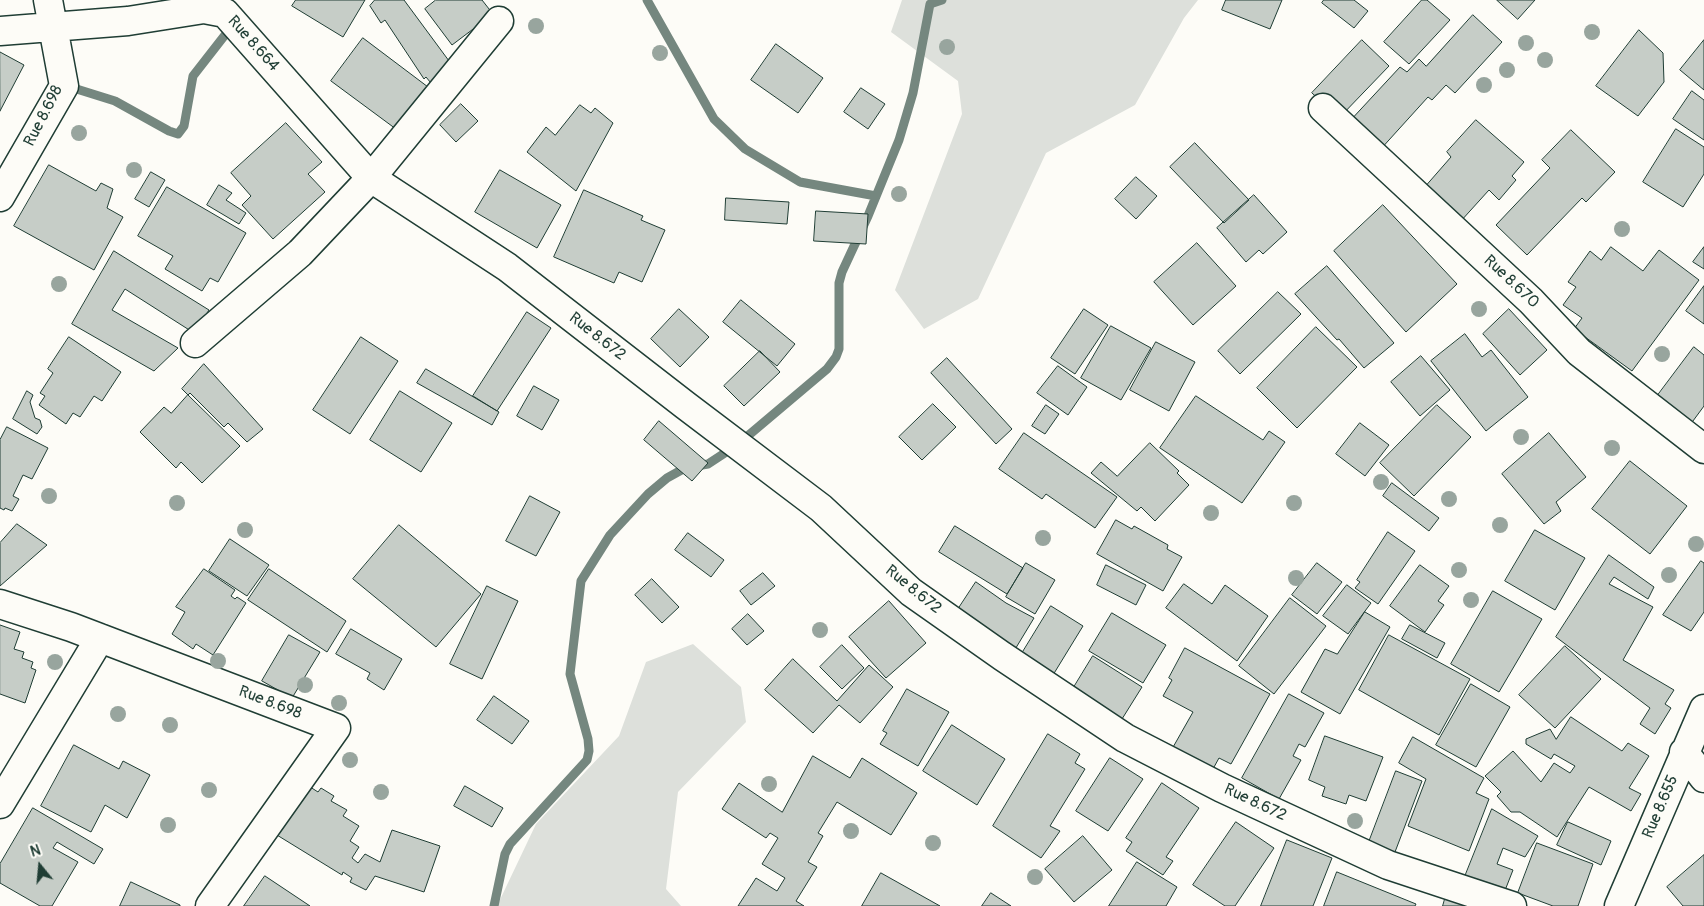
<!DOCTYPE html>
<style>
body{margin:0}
#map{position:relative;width:1704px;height:906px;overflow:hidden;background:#fdfcf7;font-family:Pangolin,sans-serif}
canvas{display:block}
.north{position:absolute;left:15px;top:841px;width:50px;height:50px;-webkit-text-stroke:4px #fdfcf7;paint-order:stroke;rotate:343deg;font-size:14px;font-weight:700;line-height:20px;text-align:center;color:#1f3d34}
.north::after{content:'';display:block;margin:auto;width:18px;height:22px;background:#1f3d34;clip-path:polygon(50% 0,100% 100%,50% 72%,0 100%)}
</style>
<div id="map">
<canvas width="1704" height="906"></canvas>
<div class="north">N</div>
</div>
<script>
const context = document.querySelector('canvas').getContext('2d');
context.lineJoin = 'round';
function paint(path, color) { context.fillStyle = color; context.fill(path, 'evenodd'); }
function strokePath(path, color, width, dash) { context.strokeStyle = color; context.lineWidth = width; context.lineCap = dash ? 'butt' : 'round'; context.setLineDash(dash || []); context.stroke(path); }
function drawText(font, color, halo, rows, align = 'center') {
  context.font = font + ' Pangolin,sans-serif'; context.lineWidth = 4; context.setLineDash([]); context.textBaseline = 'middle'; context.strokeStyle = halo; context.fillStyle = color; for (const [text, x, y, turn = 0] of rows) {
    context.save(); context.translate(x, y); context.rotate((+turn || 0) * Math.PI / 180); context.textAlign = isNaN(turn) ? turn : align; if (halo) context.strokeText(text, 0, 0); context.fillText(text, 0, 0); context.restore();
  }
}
paint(new Path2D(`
 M902,0H1198L1184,18L1135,105L1046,153L978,299L924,329L895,290L962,114L958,81L891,32Z
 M693,644L741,687L746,722L678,792L666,889L681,906H497L536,824L619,736L646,662Z`), '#dde0db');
strokePath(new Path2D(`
 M647,0L714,119L745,149L800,182L876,196
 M67,86L115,101L169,131L178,134L184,126L193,76L232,26
 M494,906L505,854L510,844L587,760L589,751L588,739L570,674L581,581L610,535L648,494L667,478L685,468L708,464L737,445L827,369L836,357L839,349V283L842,272L868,216L899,140L913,93L930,4L942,0`), '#75877f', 9);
const building = new Path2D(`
 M296,0H365L343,37L292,6Z
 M375,0H404L452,65L435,88L426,77L424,79L385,20L381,23L370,6Z
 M436,0H482L493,14L452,45L425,9Z
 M1226,0H1282L1270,29L1222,10Z
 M1324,0H1354L1368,11L1354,28L1322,3Z
 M1422,0H1427L1450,20L1409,64L1384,42Z
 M1497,0H1535L1518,19Z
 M1473,15L1502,42L1455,93L1446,85L1432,100L1428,97L1379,151L1348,123L1400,67L1407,72L1419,59L1426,66Z
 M1639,30L1663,53L1664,82L1638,116L1596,86Z
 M363,38L432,90L400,132L331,81Z
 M1362,40L1389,66L1339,118L1312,93Z
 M1704,40V90L1680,70Z
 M776,44L823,78L798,113L751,80Z
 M0,52L24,65L0,111Z
 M861,88L885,104L868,129L844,112Z
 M1692,91L1704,100V140L1673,119Z
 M461,104L478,121L456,142L440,125Z
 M580,105L591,113L595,108L613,123L576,191L527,152L546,127L555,135Z
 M1476,120L1524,162L1512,176L1516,180L1499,200L1489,190L1460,222L1423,189L1451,157L1447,152Z
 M286,123L322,162L308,174L325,192L273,239L242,205L251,196L231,173Z
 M1676,129L1704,147V174L1683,207L1643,182Z
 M1571,130L1615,172L1586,202L1582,198L1527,255L1496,225L1550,168L1542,160Z
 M1195,143L1249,200L1224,223L1170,167Z
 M49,165L96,191L101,183L113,189L107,208L123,217L94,270L14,226Z
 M500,170L561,205L537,248L475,212Z
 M151,172L165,180L149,207L135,199Z
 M1136,177L1157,196L1136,219L1115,199Z
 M219,185L232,193L226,200L246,213L239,224L207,205Z
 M167,187L246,233L218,282L210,278L202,291L165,269L173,256L138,236Z
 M584,190L643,216L641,220L665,230L642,282L619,272L614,283L554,257Z
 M1254,195L1287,232L1263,254L1259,250L1246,262L1217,228Z
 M726,198L789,202L787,224L725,220Z
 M1383,205L1457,284L1406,332L1334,251Z
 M816,211L868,214L866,244L814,241Z
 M1197,243L1236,286L1193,325L1154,282Z
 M1611,247L1643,271L1659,250L1699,280L1632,371L1574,329L1582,318L1563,305L1576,287L1568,282L1590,251L1601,260Z
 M1704,247V269L1693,262Z
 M114,251L209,310L194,333L125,289L112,310L178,348L154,371L72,324Z
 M1327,266L1394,343L1364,368L1339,339L1337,340L1295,294Z
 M1704,286V324L1686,311Z
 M1278,292L1301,314L1240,374L1218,351Z
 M741,300L795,344L777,366L723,322Z
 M679,309L709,337L680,367L651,339Z
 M1084,309L1108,325L1075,374L1051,358Z
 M1509,309L1547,350L1520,375L1483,334Z
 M527,312L551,328L497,411L473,396Z
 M1111,326L1151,348L1121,400L1081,378Z
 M1316,327L1357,367L1297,428L1257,388Z
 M1465,334L1482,357L1491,350L1528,397L1486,431L1431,361Z
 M69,337L121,372L102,401L94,396L80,417L73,413L66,424L39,405L45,396L40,393L53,373L48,369Z
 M361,337L398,361L350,434L313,410Z
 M1156,342L1195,362L1169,411L1130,390Z
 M1694,347L1704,355V406L1690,425L1655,399Z
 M760,351L780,372L744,406L724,386Z
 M1421,356L1450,390L1420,416L1391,382Z
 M947,358L1012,429L996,444L931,373Z
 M204,364L263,429L247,442L228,423L224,427L190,393L188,395L182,389Z
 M1058,366L1087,387L1068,415L1037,393Z
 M426,369L499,412L492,425L417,383Z
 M534,386L559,400L542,430L517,416Z
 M27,391L33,395L30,402L35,418L40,420L42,427L37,434L13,419Z
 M400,391L452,423L421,472L370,440Z
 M188,395L240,446L202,483L181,462L176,468L140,432L164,407L171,413Z
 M1196,396L1263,440L1269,431L1285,442L1242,503L1160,448Z
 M933,404L956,427L922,460L899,437Z
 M1046,405L1059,414L1045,434L1032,426Z
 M1437,405L1471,437L1414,496L1380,463Z
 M659,421L708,463L692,481L644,440Z
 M1360,423L1389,445L1365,476L1336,454Z
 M7,427L48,448L32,479L23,475L13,496L19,499L12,511L5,508L4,510L0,508V440Z
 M1024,433L1117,497L1095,528L1046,494L1042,499L999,469Z
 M1549,433L1586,477L1556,502L1561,511L1544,524L1502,474Z
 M1150,443L1179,471L1177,473L1189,485L1155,521L1141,507L1137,511L1091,473L1101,462L1117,476Z
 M1630,461L1687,506L1650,554L1592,509Z
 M1392,483L1439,518L1429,531L1383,496Z
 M530,496L560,512L536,556L506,541Z
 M1116,520L1132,529L1134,526L1168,545L1167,549L1182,557L1163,591L1097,554Z
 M17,524L47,545L0,586V543Z
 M399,525L481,594L436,647L353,579Z
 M955,526L1023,568L1007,594L939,552Z
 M1535,530L1585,558L1555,610L1505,581Z
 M1388,532L1415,551L1378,604L1355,588L1360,582L1357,580Z
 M688,533L724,560L711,577L675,550Z
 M230,539L269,565L247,596L209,571Z
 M1609,555L1654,587L1648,599L1614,577L1609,584L1653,607L1623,660L1674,690L1665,704L1671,708L1655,734L1640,724L1650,708L1556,637Z
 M1701,561L1704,563V612L1691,631L1663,615Z
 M1026,563L1055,580L1035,614L1006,597Z
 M1317,563L1342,582L1317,614L1292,595Z
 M1106,565L1146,585L1136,605L1097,585Z
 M1420,565L1449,586L1438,601L1444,605L1425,632L1390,606Z
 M204,569L235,590L231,596L235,599L237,597L246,603L213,655L196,644L193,649L172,634L185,612L176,607Z
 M269,569L346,621L327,652L248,600Z
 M763,573L775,586L751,605L740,591Z
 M652,579L679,607L662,623L635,595Z
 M976,582L1006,603L1034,618L1011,656L953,617Z
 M1184,584L1212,604L1225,585L1268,616L1237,661L1166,608Z
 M1347,585L1371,603L1348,634L1323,616Z
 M487,586L518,601L482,679L450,664Z
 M1493,591L1542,619L1499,692L1451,664Z
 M1290,598L1326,626L1274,694L1239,666Z
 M889,601L926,643L886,678L849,637Z
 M1051,606L1083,626L1053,675L1021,655Z
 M1365,612L1390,627L1340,714L1301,692L1325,649L1337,654Z
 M1112,613L1166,645L1143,683L1089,651Z
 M748,614L764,631L747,645L732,629Z
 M0,625L20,632L14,649L24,652L22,658L33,662L31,668L36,670L25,703L0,694Z
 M1410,625L1445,643L1437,658L1402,639Z
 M351,629L402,659L384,690L367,679L370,673L336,654Z
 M289,635L320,652L292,698L262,681Z
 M1389,635L1470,679L1439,735L1359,690Z
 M842,645L864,668L842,689L820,667Z
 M1565,646L1601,679L1555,728L1519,695Z
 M1185,648L1270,694L1231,764L1219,758L1208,778L1168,756L1193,712L1163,696L1172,680L1169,678Z
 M1093,656L1142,687L1117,727L1068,697Z
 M793,659L837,701L869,665L893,687L860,723L839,705L813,733L765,690Z
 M1471,684L1510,707L1476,767L1436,745Z
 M907,689L949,712L918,766L880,744L887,733L883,731Z
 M1289,694L1324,713L1305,747L1299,744L1293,756L1301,760L1279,799L1242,778Z
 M494,696L529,721L512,744L477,720Z
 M1571,717L1622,751L1628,743L1649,756L1629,788L1641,794L1631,811L1589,787L1557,837L1520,812H1511L1497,796L1501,792L1485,776L1513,751L1541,782L1554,763L1570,773L1575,766L1554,754L1551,759L1526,744V739L1550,729L1556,739Z
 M952,725L1005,759L977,805L923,771Z
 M1048,734L1080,754L1075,763L1085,769L1050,826L1060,831L1041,858L993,826Z
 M1325,736L1383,757L1366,801L1349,795L1346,804L1322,796L1325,787L1309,780Z
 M1413,737L1484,778L1476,793L1489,799L1469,851L1408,826L1426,779L1399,763Z
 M74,745L119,769L123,761L150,775L127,818L105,805L91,832L41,806Z
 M813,756L850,778L862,758L917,793L891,835L837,802L818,833L823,836L808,862L817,867L796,901L804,906H738L756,878L777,891L785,878L762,864L778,838L770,833L766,838L722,809L739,783L782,812Z
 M1110,758L1143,779L1108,831L1076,811Z
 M1396,771L1422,781L1395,852L1369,842Z
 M304,783L318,792L321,788L334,796L331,801L347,810L343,816L359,826L350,841L359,847L352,858L358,863L365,854L380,862L392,830L440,846L424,892L375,876L366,890L350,882L352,878L343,872L342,875L272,832Z
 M1162,783L1199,808L1166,857L1173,861L1163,875L1126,851L1132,842L1126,838Z
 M465,786L503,808L492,827L454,806Z
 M33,808L103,849L94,864L57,842L53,848L78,862L52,906H40L0,883V864Z
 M1492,809L1538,836L1525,857L1503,848L1497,864L1513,870L1504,893L1464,879Z
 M1236,822L1274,848L1235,906H1225L1193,885Z
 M1568,822L1611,841L1601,865L1557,845Z
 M1083,836L1112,870L1074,902L1045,869Z
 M1287,840L1332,858L1313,906H1261Z
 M1537,843L1593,864L1578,906H1553L1518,893Z
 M1704,855V906H1683L1667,887Z
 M1137,862L1177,887L1166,906H1109Z
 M1337,872L1416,904L1415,906H1324Z
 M881,873L940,906H862Z
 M265,876L310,906H244Z
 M131,882L180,905V906H120Z
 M991,893L1011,906H982Z
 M1445,899L1468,906H1443Z`);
paint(building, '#c6cdc7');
strokePath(building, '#1f3d34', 1);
const minor = new Path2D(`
 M0,31L128,21L204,9L225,13L371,178L507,267L685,405L821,508L911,592L1002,656L1125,738L1222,788L1388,865L1512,906
 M1323,108L1531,301L1579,352L1704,449
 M0,197L64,86L48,0
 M195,343L300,253L371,178L499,21
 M0,604L71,627L336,728L210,906
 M1684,752L1704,778
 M0,804L100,638
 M1619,906L1704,709`);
strokePath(minor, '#1f3d34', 31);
strokePath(minor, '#fdfcf7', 28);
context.fillStyle = '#98a59e';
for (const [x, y] of [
 [536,26],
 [1592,32],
 [1526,43],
 [947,47],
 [660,53],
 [1545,60],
 [1507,70],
 [1484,85],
 [79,133],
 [134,170],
 [899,194],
 [1622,229],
 [59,284],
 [1479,309],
 [1662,354],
 [1521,437],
 [1612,448],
 [1381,482],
 [49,496],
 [1449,499],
 [177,503],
 [1294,503],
 [1211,513],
 [1500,525],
 [245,530],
 [1043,538],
 [1696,544],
 [1459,570],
 [1669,575],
 [1296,578],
 [1471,600],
 [820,630],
 [218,661],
 [55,662],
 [305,685],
 [339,703],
 [118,714],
 [170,725],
 [350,760],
 [769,784],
 [209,790],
 [381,792],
 [1355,821],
 [168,825],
 [851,831],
 [933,843],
 [1035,877]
]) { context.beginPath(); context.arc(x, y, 8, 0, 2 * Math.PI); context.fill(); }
drawText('16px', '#1f3d34', '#fdfcf7', [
 ["Rue 8.664",253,44,48],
 ["Rue 8.698",44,116,-63],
 ["Rue 8.670",1511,282,43],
 ["Rue 8.672",597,337,38],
 ["Rue 8.672",913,590,39],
 ["Rue 8.698",270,703,21],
 ["Rue 8.672",1255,803,25],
 ["Rue 8.655",1661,807,-67]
]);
</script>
